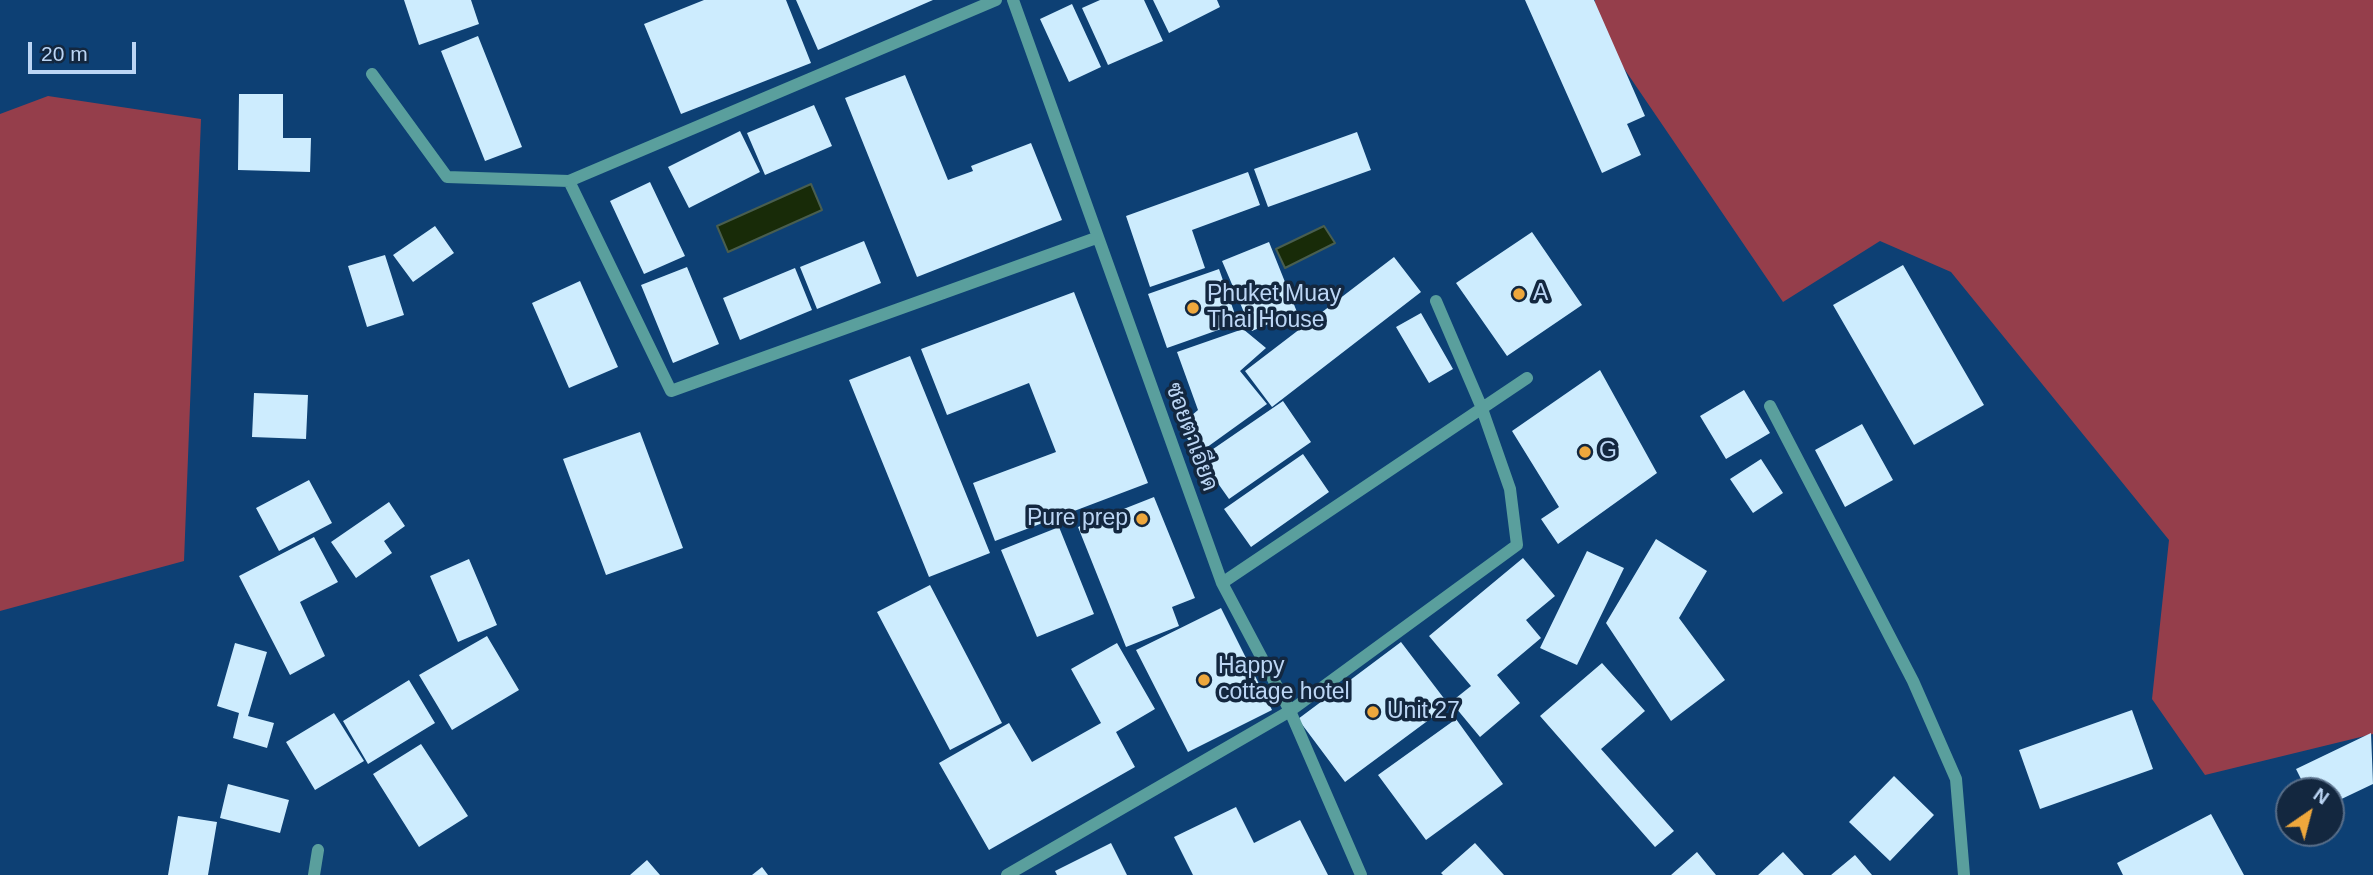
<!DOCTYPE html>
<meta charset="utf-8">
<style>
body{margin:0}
#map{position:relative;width:2373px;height:875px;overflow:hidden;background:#0d4074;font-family:Helvetica,sans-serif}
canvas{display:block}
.north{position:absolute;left:2275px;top:777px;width:70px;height:70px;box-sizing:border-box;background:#13273f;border:2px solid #576d88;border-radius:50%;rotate:35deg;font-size:19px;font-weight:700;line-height:28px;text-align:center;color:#bcd6f5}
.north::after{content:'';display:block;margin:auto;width:24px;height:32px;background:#eea73c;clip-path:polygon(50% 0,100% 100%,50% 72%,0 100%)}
.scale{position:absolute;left:28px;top:42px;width:108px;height:32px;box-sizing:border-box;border:4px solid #bcd6f5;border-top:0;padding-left:9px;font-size:21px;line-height:24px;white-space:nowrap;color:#bcd6f5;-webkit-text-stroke:5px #13273f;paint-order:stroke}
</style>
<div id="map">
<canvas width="2373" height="875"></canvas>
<div class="north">N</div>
<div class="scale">20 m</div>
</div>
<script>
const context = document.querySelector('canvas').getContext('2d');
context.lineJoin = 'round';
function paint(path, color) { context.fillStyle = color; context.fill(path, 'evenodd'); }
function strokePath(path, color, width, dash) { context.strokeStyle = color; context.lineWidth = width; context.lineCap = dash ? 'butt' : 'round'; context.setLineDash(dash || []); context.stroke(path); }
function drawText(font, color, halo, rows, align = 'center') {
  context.font = font + ' Helvetica,Sarabun,sans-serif'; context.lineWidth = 7; context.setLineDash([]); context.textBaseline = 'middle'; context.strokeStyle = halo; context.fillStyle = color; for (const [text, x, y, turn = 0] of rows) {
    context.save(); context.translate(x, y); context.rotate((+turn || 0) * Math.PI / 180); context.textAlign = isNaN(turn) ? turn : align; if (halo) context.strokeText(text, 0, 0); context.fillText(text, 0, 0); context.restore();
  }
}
paint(new Path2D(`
 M1595,0H2373V734L2205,775L2152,699L2169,540L1951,272L1880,241L1783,302L1591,20Z
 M48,96L201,119L184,561L0,611V114Z`), '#953e4b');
const water = new Path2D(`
 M811,184L822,210L728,252L717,226Z
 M1324,226L1335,243L1285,268L1276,249Z`);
paint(water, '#182b08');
strokePath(water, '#495e4f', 2);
paint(new Path2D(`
 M404,0H471L479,24L419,45Z
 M704,0H786L811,63L681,114L644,24Z
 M796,0H933L818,50Z
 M1100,0H1144L1163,41L1108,65L1082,8Z
 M1153,0H1217L1220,7L1169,33Z
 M1525,0H1594L1645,116L1627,124L1641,155L1602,173Z
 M1072,4L1101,67L1069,82L1040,19Z
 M478,36L522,147L485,161L441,51Z
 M905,75L948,180L973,171L971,166L1031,143L1062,220L917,277L845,98Z
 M239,94H283V138H311L310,172L238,170Z
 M814,105L832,146L765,175L747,133Z
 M740,131L760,172L689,208L668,167Z
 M1357,132L1371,170L1268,207L1254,169Z
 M1248,172L1260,205L1192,230L1205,268L1150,287L1126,216Z
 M650,182L685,256L644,274L610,201Z
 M435,226L454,253L413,282L393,255Z
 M1532,232L1582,305L1507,356L1456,283Z
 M864,241L881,283L817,309L800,267Z
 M1269,242L1297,312L1252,331L1222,261Z
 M385,255L404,315L367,327L348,266Z
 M1394,257L1421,292L1272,407L1245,371Z
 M1903,265L1984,405L1914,445L1833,305Z
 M687,267L719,344L673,363L641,285Z
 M795,268L812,310L740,340L723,298Z
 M1219,269L1238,323L1167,348L1148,294Z
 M580,281L618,367L569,388L532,303Z
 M1074,292L1148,483L995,541L973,483L1056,452L1029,383L947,415L921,349Z
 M1421,313L1453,369L1429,383L1396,327Z
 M1243,329L1266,348L1240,371L1267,404L1199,453L1178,427L1198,410L1177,352Z
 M910,356L990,553L929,577L849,380Z
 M1600,370L1657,473L1558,544L1541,519L1559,507L1512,431Z
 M1744,390L1770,433L1726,459L1700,416Z
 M254,393L308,395L306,439L252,437Z
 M1283,401L1311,442L1229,499L1200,458Z
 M1862,424L1893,480L1845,507L1815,450Z
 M640,432L683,548L606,575L563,459Z
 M1303,454L1329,492L1251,547L1224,509Z
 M1761,459L1783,493L1753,513L1730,479Z
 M309,480L332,523L279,551L256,508Z
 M1154,497L1195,598L1172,607L1179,626L1126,647L1078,527Z
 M389,502L405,526L384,541L392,553L356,578L331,542Z
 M1059,527L1094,614L1037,637L1001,550Z
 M314,537L338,582L300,602L325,656L290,675L239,576Z
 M1656,539L1707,571L1679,618L1725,680L1671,721L1606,623Z
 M1587,551L1624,568L1577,665L1540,648Z
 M1523,558L1555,596L1526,620L1541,638L1497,675L1520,703L1480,737L1451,702L1471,686L1429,636Z
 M469,559L497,625L458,642L430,576Z
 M930,585L1002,723L950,750L877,612Z
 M1221,608L1272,710L1188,752L1136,650Z
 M487,636L519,690L452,730L419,675Z
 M1401,642L1449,705L1345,782L1298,719Z
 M235,643L267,652L248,716L274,723L267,748L233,738L239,713L217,706Z
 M1117,643L1155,709L1116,732L1135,767L989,850L939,763L1009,723L1032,762L1101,723L1071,669Z
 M1602,663L1645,711L1601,749L1674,831L1655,847L1540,716Z
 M409,680L435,723L368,764L343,721Z
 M2132,710L2153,769L2040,809L2019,750Z
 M334,713L364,761L315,790L286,742Z
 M1456,719L1503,784L1426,840L1378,775Z
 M2371,733L2373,784L2331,804V791H2307L2296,769Z
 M421,744L468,816L419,847L373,774Z
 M1894,776L1934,815L1890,861L1849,822Z
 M228,784L289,800L280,833L220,818Z
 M1236,807L1254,843L1300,820L1328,875H1193L1174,837Z
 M2211,814L2244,875H2123L2117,863Z
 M178,816L217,822L208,875H168Z
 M1111,843L1127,875H1057L1055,871Z
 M1475,843L1504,875H1443L1441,873Z
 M1697,852L1716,875H1671Z
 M1783,852L1804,875H1758Z
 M1855,855L1872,875H1831Z
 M647,860L660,875H630Z
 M762,867L768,875H752Z`), '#cdecfe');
strokePath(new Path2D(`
 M1013,0L1222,583L1290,711L1361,875
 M372,74L447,177L569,181L671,391L1096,238
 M569,181L996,0
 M1770,406L1913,681L1956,779L1964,875
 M1222,583L1527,378
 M314,875L318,850
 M1007,875L1290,711L1517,545L1510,489L1481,406L1436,301`), '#5a9f9d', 12);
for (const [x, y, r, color] of [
 [1519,294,7,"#eea73c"],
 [1193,308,7,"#eea73c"],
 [1585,452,7,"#eea73c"],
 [1142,519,7,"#eea73c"],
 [1204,680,7,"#eea73c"],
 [1373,712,7,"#eea73c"]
]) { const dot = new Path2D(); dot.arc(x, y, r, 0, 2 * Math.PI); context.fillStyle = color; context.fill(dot); strokePath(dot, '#13273f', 2.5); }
drawText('23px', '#bcd6f5', '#13273f', [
 ["A",1533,294],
 ["Phuket Muay",1207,295],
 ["Thai House",1207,321],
 ["G",1599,452],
 ["Pure prep",1128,519,"right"],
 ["Happy",1218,667],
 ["cottage hotel",1218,693],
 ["Unit 27",1387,712]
], 'left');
drawText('23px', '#bcd6f5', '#13273f', [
 ["ซอยตาเอียด",1191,437,70]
]);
</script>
